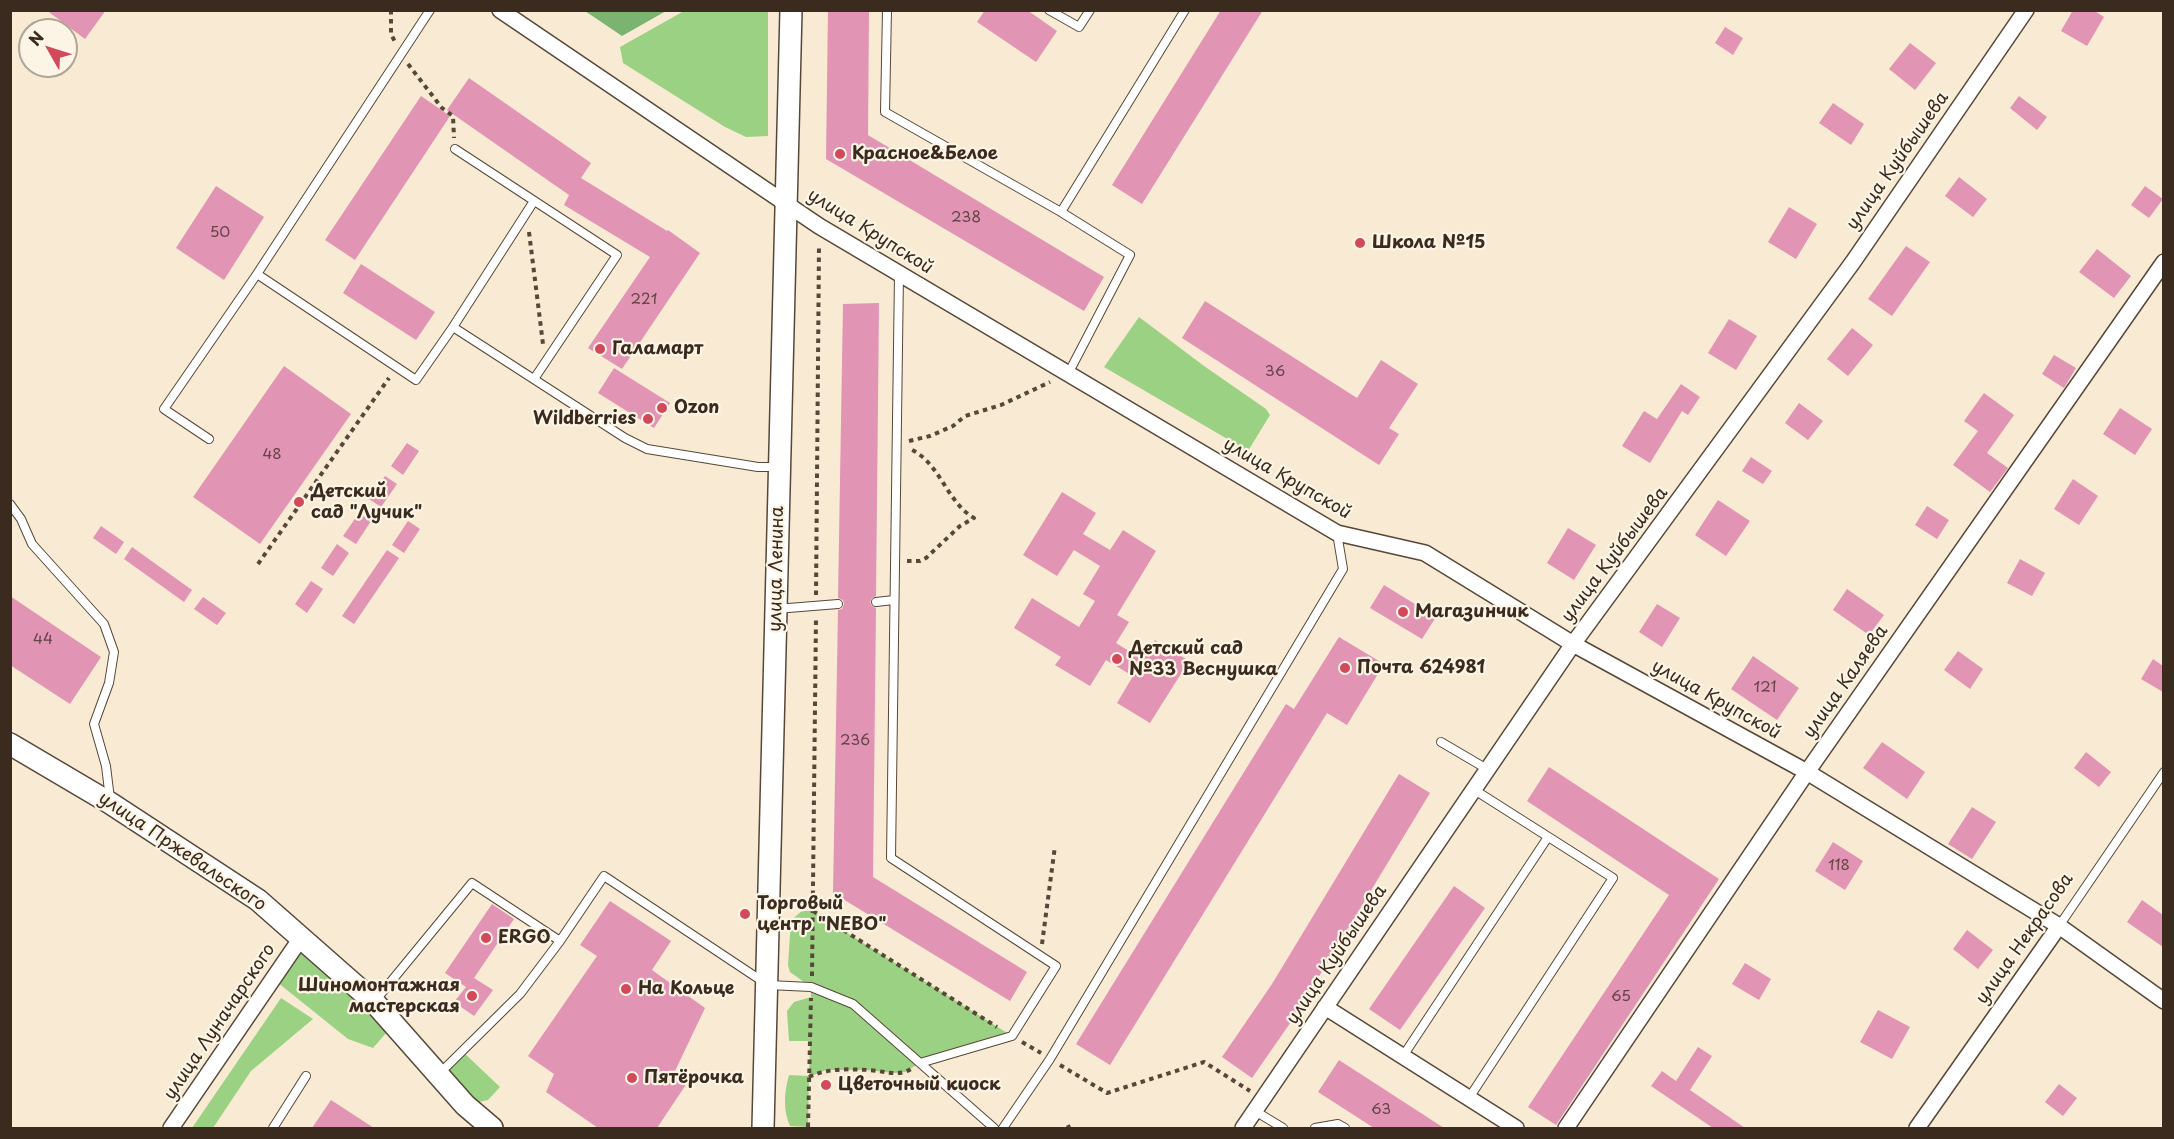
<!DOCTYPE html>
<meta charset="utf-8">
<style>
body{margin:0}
#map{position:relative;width:2174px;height:1139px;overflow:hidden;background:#f8ead3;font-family:"Playpen Sans",sans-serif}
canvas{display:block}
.frame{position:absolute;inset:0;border:12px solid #3b2a1e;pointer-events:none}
.north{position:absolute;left:18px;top:18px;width:60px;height:60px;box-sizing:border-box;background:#fcf5e5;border:2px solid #afa495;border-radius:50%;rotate:309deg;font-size:16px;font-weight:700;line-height:24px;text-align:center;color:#3b2a1e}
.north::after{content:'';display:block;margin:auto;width:21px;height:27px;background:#d1495b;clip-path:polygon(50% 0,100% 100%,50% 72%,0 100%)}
</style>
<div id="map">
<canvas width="2174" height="1139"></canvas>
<div class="frame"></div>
<div class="north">N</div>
</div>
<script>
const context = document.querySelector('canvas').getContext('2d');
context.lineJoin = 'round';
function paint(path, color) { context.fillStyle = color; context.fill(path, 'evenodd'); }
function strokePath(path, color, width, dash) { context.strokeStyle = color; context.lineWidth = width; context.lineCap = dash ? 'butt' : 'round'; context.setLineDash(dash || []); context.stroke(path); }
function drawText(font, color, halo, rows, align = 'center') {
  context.font = font + ' "Playpen Sans",sans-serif'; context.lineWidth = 4.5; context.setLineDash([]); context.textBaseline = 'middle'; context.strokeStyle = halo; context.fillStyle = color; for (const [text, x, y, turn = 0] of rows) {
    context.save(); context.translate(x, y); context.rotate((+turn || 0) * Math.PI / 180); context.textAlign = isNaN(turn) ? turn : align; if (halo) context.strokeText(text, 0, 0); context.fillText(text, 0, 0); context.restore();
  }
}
paint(new Path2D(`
 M684,11H768V136L746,137L725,127L623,63L620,47Z
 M1139,317L1204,366L1266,409L1270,415L1248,451L1104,367Z
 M802,911H812L1012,1036L920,1063L905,1072L894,1073L866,1070H826L809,1077L808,1127L790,1126C783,1110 784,1093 789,1075L809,1076L810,1041H789L787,1011L794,1002L811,997V987L790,972L788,965L791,920Z
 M301,938L393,1025L373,1048L348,1039L272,978Z
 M281,998L313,1019L251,1071L213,1128H192Z
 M462,1051L500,1087L488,1100L465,1105L437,1075Z`), '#9ad183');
paint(new Path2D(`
 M585,11H666L622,36Z`), '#7bb371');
paint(new Path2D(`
 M46,10H106L85,39Z
 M828,10H869L868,135L1104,277L1084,311L826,159Z
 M985,10H1027L1057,31L1036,62L977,22Z
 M1221,10H1263L1142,204L1112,185Z
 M2073,10H2093L2104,17L2087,46L2061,31Z
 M1725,27L1743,38L1733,55L1715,43Z
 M1910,43L1936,63L1915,90L1889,69Z
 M469,78L591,163L581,178L667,231L668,230L700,253L622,369L588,348L650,257L564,205L569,195L447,110Z
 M421,96L450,116L355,260L325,240Z
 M2019,96L2047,117L2037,130L2010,108Z
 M1833,103L1864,124L1851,145L1819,123Z
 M1959,177L1987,199L1973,217L1945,196Z
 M216,186L264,217L224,280L176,248Z
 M2145,186L2163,199L2149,218L2131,205Z
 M1789,207L1817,224L1796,259L1768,242Z
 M1906,246L1930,262L1892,316L1868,299Z
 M2097,249L2131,276L2114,298L2079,272Z
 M361,264L435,312L416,340L343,293Z
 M1205,301L1357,398L1381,360L1418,384L1389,428L1399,434L1379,465L1182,338Z
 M879,303L876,596L872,598L870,602L872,606L876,608L873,877L1027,972L1010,1001L833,893L838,610L842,609L844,604L843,600L838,598L843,304Z
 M1729,319L1757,336L1736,370L1708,353Z
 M1852,328L1873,345L1848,376L1827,359Z
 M2054,355L2076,368L2064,388L2042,374Z
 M284,366L351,414L260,544L193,497Z
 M614,368L670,403L654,428L598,393Z
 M1681,384L1700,397L1688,415L1682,411L1650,463L1622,446L1644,411L1657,419Z
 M1984,393L2014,415L1987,453L2008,468L1990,492L1953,465L1978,431L1964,421Z
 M1799,403L1823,421L1808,440L1785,423Z
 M2120,408L2152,429L2135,455L2103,434Z
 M407,443L419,451L403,475L391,466Z
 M1751,457L1772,471L1763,484L1742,471Z
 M385,476L397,484L381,507L369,499Z
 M2073,479L2098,496L2079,525L2054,509Z
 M1062,492L1096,513L1083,534L1110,550L1123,530L1156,551L1117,615L1129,622L1116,643L1143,660L1155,640L1189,661L1150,723L1117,703L1133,676L1106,660L1090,686L1055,665L1061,657L1014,628L1032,598L1079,627L1095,601L1083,594L1100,566L1074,550L1057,576L1023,555Z
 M1718,500L1750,521L1726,556L1695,535Z
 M1927,506L1949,520L1937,539L1915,525Z
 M359,513L371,521L356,544L343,536Z
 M408,521L420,529L404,553L392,545Z
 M101,526L124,542L116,554L93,538Z
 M1568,528L1596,545L1574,580L1547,563Z
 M337,544L349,553L333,576L321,568Z
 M132,547L192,590L184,602L124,559Z
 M387,550L399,558L354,624L342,616Z
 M2020,559L2045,573L2032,596L2007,583Z
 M311,581L323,589L307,613L295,604Z
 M1384,585L1436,617L1422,639L1370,608Z
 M1847,589L1884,615L1869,635L1833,610Z
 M10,596L101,657L70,704L10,665Z
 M203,597L226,613L217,625L194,609Z
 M1657,604L1680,618L1662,647L1639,632Z
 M1339,637L1384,664L1347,725L1327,713L1110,1065L1076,1044L1286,704L1294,709Z
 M1958,651L1983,669L1970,689L1944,670Z
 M1753,656L1799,688L1777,720L1731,689Z
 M2153,659L2163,666V692L2141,679Z
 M1882,742L1925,772L1907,799L1863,768Z
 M2086,752L2111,772L2099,787L2074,768Z
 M1549,767L1719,879L1556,1125L1528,1107L1669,895L1527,801Z
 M1399,774L1430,793L1295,1016L1252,1078L1222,1057L1272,984Z
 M1972,807L1996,822L1972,859L1948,844Z
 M1833,842L1863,861L1845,890L1815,871Z
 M1454,886L1485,908L1400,1030L1369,1009Z
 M2142,900L2163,915V947L2127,922Z
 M610,901L671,941L652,970L705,1008L675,1071L689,1080L657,1128H598L546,1092L554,1074L528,1056L597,956L580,945Z
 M492,904L514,919L474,978L493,990L474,1016L454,1002L466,987L445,973Z
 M1967,930L1993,950L1978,969L1953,949Z
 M1745,963L1771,979L1759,1000L1732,984Z
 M1878,1010L1910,1027L1892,1059L1860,1042Z
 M1698,1047L1712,1056L1690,1090L1745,1128H1713L1651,1086L1662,1071L1676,1081Z
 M1339,1060L1444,1128H1374L1318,1092Z
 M2059,1084L2077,1098L2063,1116L2045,1102Z
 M331,1100L374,1128H312Z`), '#e194b4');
const lane = new Path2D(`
 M430,10L257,274L416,380L453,327L625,438L647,449L758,467H778
 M887,10L885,112L1061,212
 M1049,10L1079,27L1090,10
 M455,149L617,255L534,379
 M453,327L534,201
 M1068,374L1130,255L1061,212L1185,10
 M209,439L164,409L257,274
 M10,504L21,519L32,544L104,624L114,652L109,683L94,724L106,766L110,799
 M876,602L894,600
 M776,609L838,604
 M1441,742L1487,769
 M2059,926L2164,772
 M560,941L604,876L768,985L811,987L853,1004L920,1063L1012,1036L1056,966L891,858L899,274
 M375,1001L472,883L560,941L520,994L439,1074
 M1403,1056L1548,837
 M920,1063L994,1128
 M1469,1098L1613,878L1473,789
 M1255,1111L1283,1128
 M273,1128L306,1076
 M1003,1128L1050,1059L1343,569L1337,533
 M1315,1128L1338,1124L1345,1128`);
const street = new Path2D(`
 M500,10L819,226L1337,533L1425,553L1573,644L1807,772L2059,926L2164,1001
 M1325,1007L1516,1128
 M171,1128L301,938
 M1243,1128L1573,644L1853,262L2026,10
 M1566,1128L1807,772L2164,262
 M1917,1128L2059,926`);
const secondary = new Path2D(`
 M10,744L110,803L258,900L374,1002L465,1105L492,1128
 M763,1128L791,10`);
strokePath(lane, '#574739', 10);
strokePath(street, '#574739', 18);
strokePath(secondary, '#574739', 24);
strokePath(new Path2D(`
 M391,10V34L395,42
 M408,64L442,108L453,116L454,138
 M529,232L543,344
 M909,441L930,436L953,426L965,416L1001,405L1050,382
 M907,561H920L926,558L960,526L974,518C946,502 940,461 908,448
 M258,564L389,378
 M816,595L819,245
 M813,911L997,1027
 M1042,944L1055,846
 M812,976L816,617
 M1022,1042L1041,1053
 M1060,1065L1107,1093L1204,1062L1250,1091
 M809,1077C828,1068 849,1069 869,1070C884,1071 898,1077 911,1069
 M1068,1125L1069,1128
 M808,1127L811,998`), '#574739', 4, [4.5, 4.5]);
strokePath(lane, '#fff', 8);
strokePath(street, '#fff', 15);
strokePath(secondary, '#fff', 21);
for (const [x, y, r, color] of [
 [840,154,6,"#d1495b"],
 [1360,243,6,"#d1495b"],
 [600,349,6,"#d1495b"],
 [662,408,6,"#d1495b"],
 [648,419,6,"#d1495b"],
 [299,502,6,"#d1495b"],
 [1403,612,6,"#d1495b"],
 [1117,659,6,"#d1495b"],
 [1345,668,6,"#d1495b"],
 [745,914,6,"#d1495b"],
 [486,938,6,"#d1495b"],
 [626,989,6,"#d1495b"],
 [472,996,6,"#d1495b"],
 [632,1078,6,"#d1495b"],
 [826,1085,6,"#d1495b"]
]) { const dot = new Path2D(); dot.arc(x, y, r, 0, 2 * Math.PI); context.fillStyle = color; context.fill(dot); strokePath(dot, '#fcf5e5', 2); }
drawText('15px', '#644444', null, [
 ["238",966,218],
 ["50",220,233],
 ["221",644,300],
 ["36",1275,372],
 ["48",272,455],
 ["44",43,640],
 ["121",1765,688],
 ["236",855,741],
 ["118",1839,866],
 ["65",1621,997],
 ["63",1381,1110]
]);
drawText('bold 18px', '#3b2a1e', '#fcf5e5', [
 ["Красное&Белое",852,154],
 ["Школа №15",1372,243],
 ["Галамарт",612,349],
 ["Ozon",674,408],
 ["Wildberries",636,419,"right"],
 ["Детский",311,492],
 ["сад \"Лучик\"",311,513],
 ["Магазинчик",1415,612],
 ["Детский сад",1129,649],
 ["№33 Веснушка",1129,670],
 ["Почта 624981",1357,668],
 ["Торговый",757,904],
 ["центр \"NEBO\"",757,925],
 ["ERGO",498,938],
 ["Шиномонтажная",460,986,"right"],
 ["мастерская",460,1007,"right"],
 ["На Кольце",638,989],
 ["Пятёрочка",644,1078],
 ["Цветочный киоск",838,1085]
], 'left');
drawText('18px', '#3b2a1e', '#fcf5e5', [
 ["улица Куйбышева",1898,161,-55],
 ["улица Крупской",870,232,32],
 ["улица Крупской",1287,479,30],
 ["улица Куйбышева",1615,555,-53],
 ["улица Ленина",777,569,-89],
 ["улица Каляева",1846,682,-55],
 ["улица Крупской",1716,700,29],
 ["улица Пржевальского",182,852,34],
 ["улица Некрасова",2025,939,-55],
 ["улица Куйбышева",1337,955,-56],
 ["улица Луначарского",220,1022,-56]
]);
</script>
